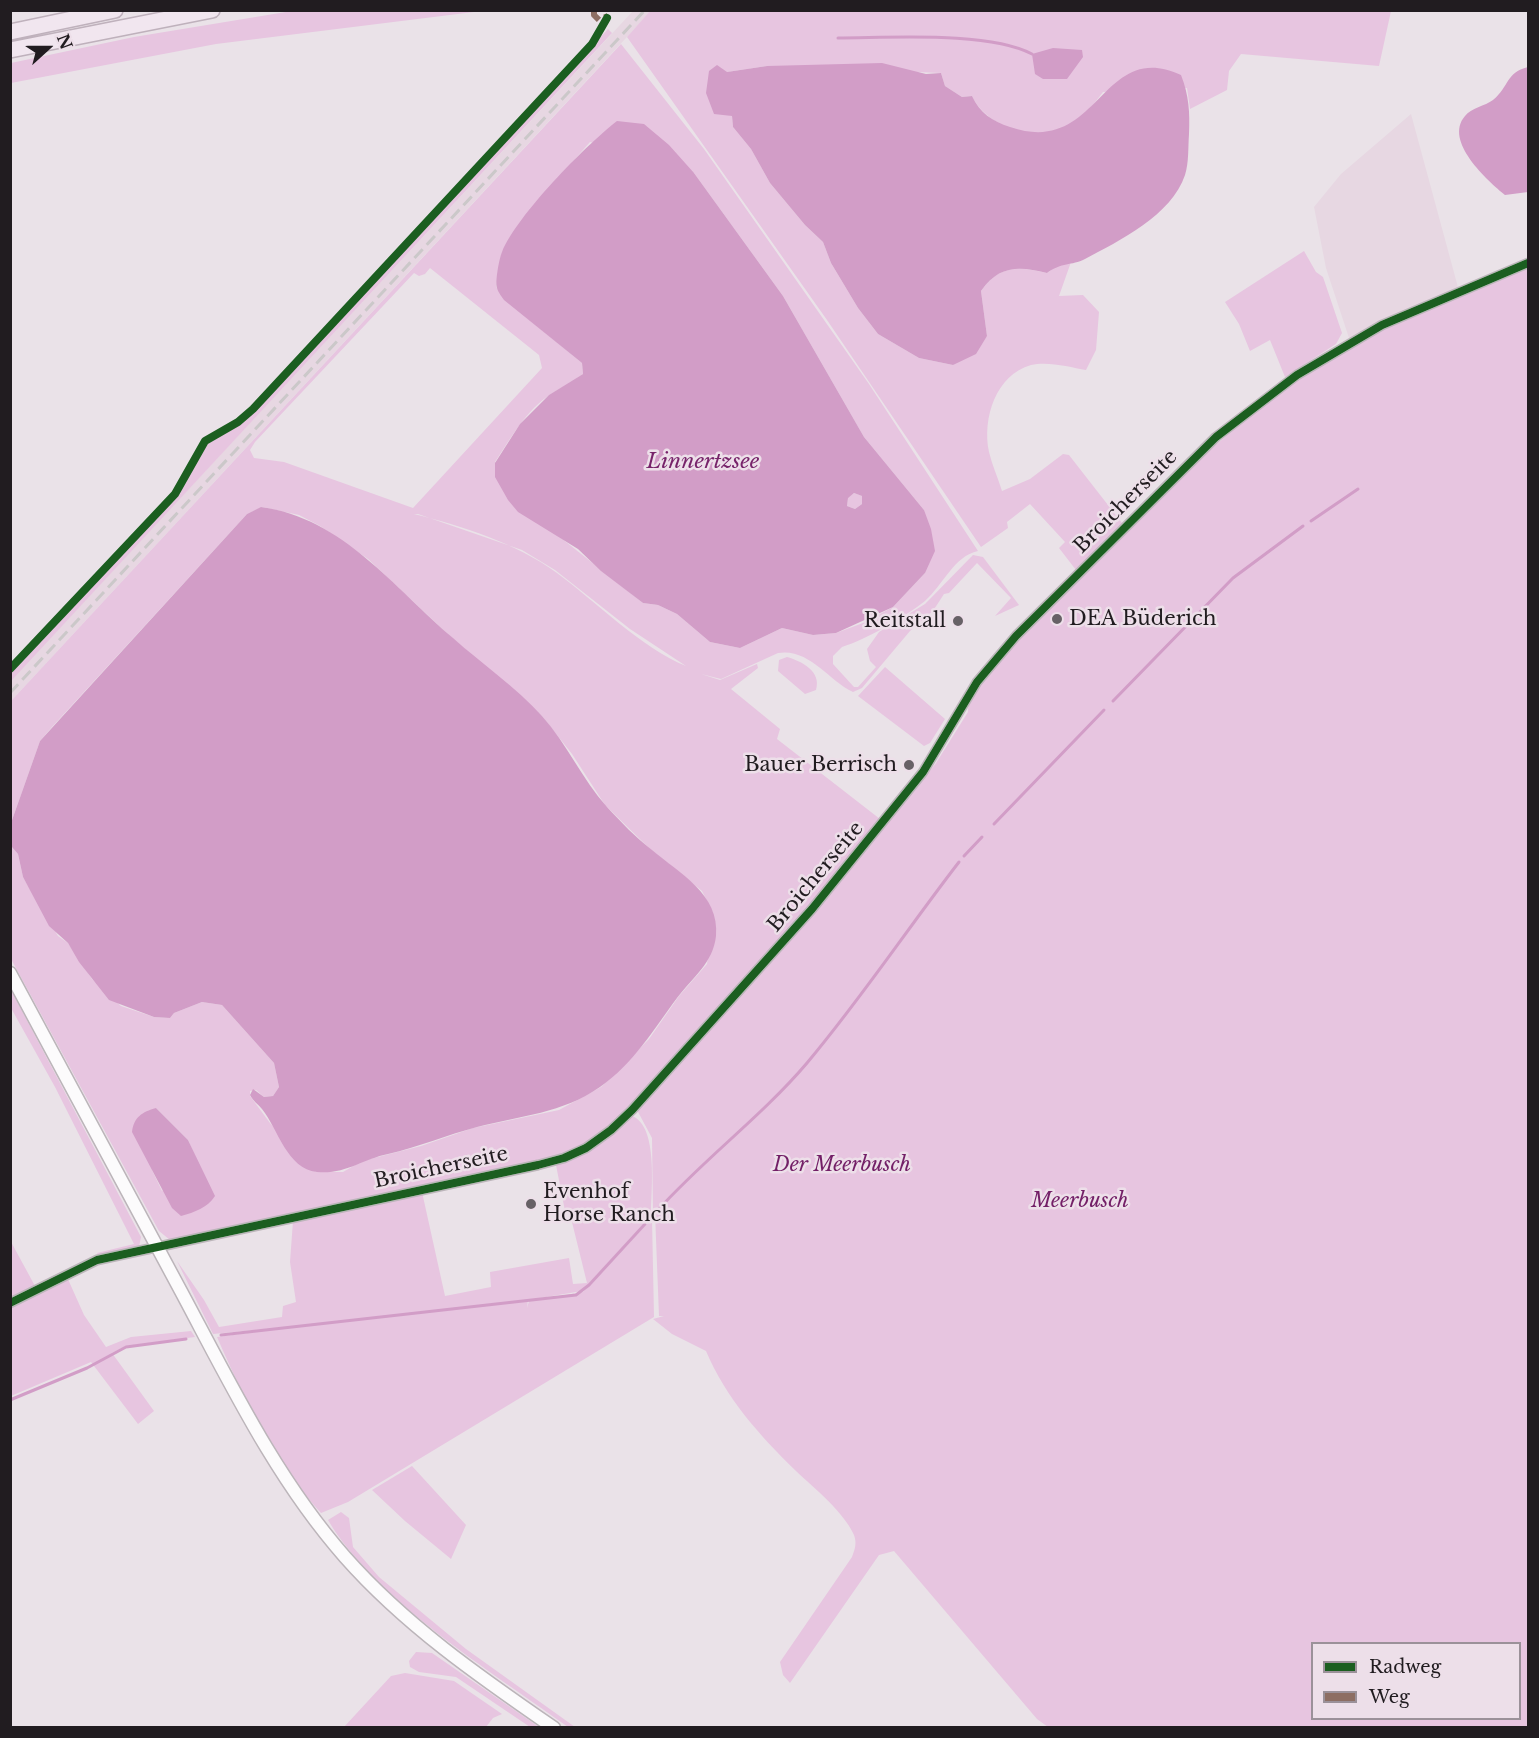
<!DOCTYPE html>
<meta charset="utf-8">
<style>
body{margin:0}
#map{position:relative;width:1539px;height:1738px;overflow:hidden;background:#eae2e8;font-family:"Libre Baskerville",serif}
canvas{display:block}
.frame{position:absolute;inset:0;border:12px solid #211c20;pointer-events:none}
.legend{position:absolute;left:1311px;top:1642px;width:210px;height:78px;box-sizing:border-box;background:#eddfe9;border:2px solid #9b9199;margin:0;padding:8px 10px;list-style:none;font-size:18px;color:#211c20}
.legend li{display:flex;align-items:center;gap:12px;height:30px}
.legend b{width:30px;border:2px solid #9b9199}
.north{position:absolute;left:18px;top:18px;width:60px;height:60px;-webkit-text-stroke:4px #eddfe9;paint-order:stroke;rotate:69deg;font-size:16px;font-weight:700;line-height:24px;text-align:center;color:#211c20}
.north::after{content:'';display:block;margin:auto;width:21px;height:27px;background:#211c20;clip-path:polygon(50% 0,100% 100%,50% 72%,0 100%)}
</style>
<div id="map">
<canvas width="1539" height="1738"></canvas>
<div class="frame"></div>
<ul class="legend">
<li><b style="height:8px;background:#1b5e20"></b>Radweg</li>
<li><b style="height:8px;background:#8d6e63"></b>Weg</li>
</ul>
<div class="north">N</div>
</div>
<script>
const context = document.querySelector('canvas').getContext('2d');
context.lineJoin = 'round';
function paint(path, color) { context.fillStyle = color; context.fill(path, 'evenodd'); }
function strokePath(path, color, width, dash) { context.strokeStyle = color; context.lineWidth = width; context.lineCap = dash ? 'butt' : 'round'; context.setLineDash(dash || []); context.stroke(path); }
function drawText(font, color, halo, rows, align = 'center') {
  context.font = font + ' "Libre Baskerville",serif'; context.lineWidth = 5; context.setLineDash([]); context.textBaseline = 'middle'; context.strokeStyle = halo; context.fillStyle = color; for (const [text, x, y, turn = 0] of rows) {
    context.save(); context.translate(x, y); context.rotate((+turn || 0) * Math.PI / 180); context.textAlign = isNaN(turn) ? turn : align; if (halo) context.strokeText(text, 0, 0); context.fillText(text, 0, 0); context.restore();
  }
}
paint(new Path2D(`
 M633,11H651L11,701L10,681Z
 M1411,114L1459,291L1350,341L1326,268L1314,207L1341,174Z`), '#e7d7e2');
paint(new Path2D(`
 M651,10L1391,11L1379,66L1241,54L1229,71L1227,90L1190,109L1187,88L1103,92C1093,105 1081,121 1066,128C1034,142 986,127 972,96L962,97L945,86L941,73L767,66L727,72L724,113L732,116L733,127L751,149L770,183L805,225L823,242L831,263L858,308L878,334L919,358L953,365L987,336L981,291C999,265 1018,266 1047,273L1059,264L1071,262L1059,296L1083,295L1099,312L1096,350L1086,370C1070,367 1048,361 1031,365C996,375 982,418 989,452C992,465 998,478 1002,491L1030,479L1063,454L1069,455L1122,523L1076,570L1059,548L1065,542L1030,504L1007,522L1008,528L981,547L827,320L627,37Z
 M292,11H482L216,44L11,83V63L134,37Z
 M608,29L612,33L11,681V671L176,494L208,441L239,424L253,412Z
 M621,44L704,149L869,384L978,551C954,556 943,585 925,601C905,617 867,639 842,647L833,656V664L854,687H858L876,667L870,661L867,649L879,632L925,604L973,555L983,557L1019,605L995,616L1011,598L977,563L949,593L944,594L933,611L910,631L862,688L853,692C828,680 809,648 778,653L721,679L701,674L720,680L757,664L758,668L731,689L780,729L777,739L880,819L809,909L615,1122L583,1146L554,1158L170,1240L159,1231L11,959V846L18,854L23,877L58,936L68,943L92,979L121,1006L154,1017L170,1018L174,1013L202,1002L222,1005L274,1063L279,1087L273,1096L264,1097L256,1090L250,1091V1096L270,1123L316,1172H343L362,1161L421,1146L473,1128L559,1110L601,1087L649,1039L679,996L707,964L713,913L702,891L650,849L605,805L572,754L542,716L452,638L368,559L320,526L299,515L262,507L247,514L52,727L40,741L11,823V701ZM590,142L694,173L783,296L864,437L924,510L925,573L893,607L863,623L836,633L813,635L782,628L740,648L710,642L677,614L658,605L643,603L556,534L495,462C511,438 526,410 551,394C562,387 573,381 583,374L582,363L525,316L496,287L502,253L527,214ZM430,268L539,355L542,368L413,508L284,462L254,458L250,450L255,442L414,273L419,276L425,274ZM414,514H418L522,550L555,570L630,629L686,666C643,649 595,601 557,573C516,543 462,526 414,514ZM156,1108L188,1140L197,1160L162,1191L152,1170Z
 M1304,251L1316,272L1323,277L1342,333L1336,344L1285,377L1270,340L1250,351L1239,324L1225,302Z
 M1528,264V1727H1048L1037,1719L894,1551L879,1555L790,1683L783,1675L780,1662L852,1557C855,1549 857,1543 854,1535C843,1511 815,1489 796,1471C759,1435 726,1398 706,1351L672,1334L653,1319L664,1316H659L655,1213L653,1215L652,1138L637,1110L814,914L936,763L968,712C967,691 1014,644 1030,629C1038,620 1054,609 1057,597C1158,498 1256,394 1382,326C1428,301 1480,284 1528,264ZM1312,1644H1520V1718H1312Z
 M854,493L862,496V504L855,509L847,506L848,497Z
 M787,657C801,661 822,671 816,690L805,694L778,671L779,660Z
 M885,667L945,719L930,743L924,746L858,696Z
 M10,988L141,1237L139,1247L99,1257L97,1253L134,1244L55,1087L11,1008Z
 M632,1116C659,1126 651,1192 651,1216L582,1291L528,1300L527,1308L529,1301L583,1292L652,1218L654,1317L348,1502L321,1513C275,1463 244,1399 217,1337L308,1325L213,1334L177,1261L204,1300L219,1327L282,1317L283,1306L296,1302L290,1262L293,1221L422,1192L445,1296L491,1287L490,1272L569,1258L573,1284L587,1283L569,1210L565,1211L556,1165L601,1143Z
 M10,1240L35,1286L10,1299Z
 M67,1277L84,1315L106,1347L131,1337L191,1331L195,1337L126,1346L112,1353L154,1411L138,1424L91,1362L11,1396L10,1306Z
 M412,1466L466,1525L451,1559L405,1521L372,1490Z
 M341,1512L349,1518L353,1547L379,1577L466,1649L575,1727H568C492,1672 375,1600 328,1520Z
 M416,1652L432,1653L539,1727H530L456,1677L419,1672L410,1667L409,1661Z
 M405,1673L454,1681L502,1714L493,1718L486,1727H344L391,1676Z`), '#e7c5e0');
paint(new Path2D(`
 M1053,48L1082,50L1083,57L1067,79H1043L1035,74L1032,54Z
 M882,63L926,74L941,73L945,86L962,97L972,96C980,113 992,121 1010,127C1100,158 1100,38 1181,75C1189,95 1190,113 1189,134C1188,147 1189,163 1185,175C1172,215 1119,241 1085,259C1071,266 1062,262 1047,273C1019,266 999,265 981,291L987,336L976,354L953,365L919,358L878,334L858,308L831,263L823,242L805,225L770,183L751,149L733,127L732,116L714,114L706,93L709,71L717,65L727,72L767,66Z
 M1528,67V192L1505,195C1488,181 1443,141 1465,116C1471,108 1485,106 1493,100C1510,86 1505,73 1528,67Z
 M617,121L644,124L669,145L694,173L783,296L864,437L924,510L931,529L935,551L925,573L893,607L836,633L813,635L782,628L740,648L710,642L677,614L658,605L643,603L601,571L578,549L518,512L508,500L495,477V463L520,424L549,395L583,374L582,363L504,300C502,297 498,292 497,288C495,282 499,259 502,252C518,214 584,147 617,121ZM854,493L862,496V504L855,509L847,506L848,498Z
 M261,507C343,518 394,588 453,638C482,664 516,687 542,716C567,744 582,779 607,807C621,822 636,838 652,850C679,873 720,894 716,936C713,963 693,977 677,998C654,1029 633,1064 600,1087C563,1113 520,1116 477,1127C447,1135 418,1147 388,1154C363,1159 344,1175 317,1172C287,1169 278,1129 262,1109C258,1104 253,1101 250,1095L253,1089L264,1097L273,1096L279,1087L274,1063L222,1005L202,1002L174,1013L170,1018L154,1017L109,1000L79,962L68,943L49,926L23,877L18,854L11,846V823L40,741L247,514Z
 M156,1108L188,1140L215,1196C207,1208 195,1212 181,1216L172,1208L132,1132C134,1117 142,1112 156,1108Z`), '#d29dc7');
strokePath(new Path2D(`
 M838,38C890,38 988,31 1032,54
 M1311,521L1358,489
 M1113,701L1233,578L1303,526
 M994,824L1104,710
 M964,856L982,837
 M658,1210C705,1158 762,1116 807,1063C861,999 908,928 959,862
 M221,1335L576,1295L589,1285L645,1224
 M10,1400L87,1368L126,1347L186,1339`), '#d29dc7', 3);
const street = new Path2D(`
 M10,1303L97,1260L538,1165L564,1158L586,1148L611,1130L632,1110L812,909L923,772L977,682L1016,636L1216,437L1297,375L1382,325L1528,263`);
const secondary = new Path2D(`
 M10,973C68,1081 126,1188 183,1295C231,1385 277,1480 345,1557C405,1625 480,1677 554,1728`);
const highway = new Path2D(`
 M10,32L115,10
 M10,50L212,10`);
strokePath(street, '#bcb5ba', 11);
strokePath(secondary, '#bcb5ba', 15);
strokePath(highway, '#bfb1bc', 18);
strokePath(street, '#fcfbfc', 8);
strokePath(secondary, '#fcfbfc', 12);
strokePath(highway, '#f1e6ef', 15);
strokePath(new Path2D(`
 M10,693L645,10`), '#cbc8c9', 3, [12, 6]);
strokePath(new Path2D(`
 M594,10V15L599,20L608,16`), '#8d6e63', 6, [12, 6]);
strokePath(new Path2D(`
 M10,669L175,494L205,441L238,422L253,409L592,44L607,18
 M10,1303L97,1260L538,1165L564,1158L586,1148L611,1130L632,1110L812,909L923,772L977,682L1016,636L1216,437L1297,375L1382,325L1528,263`), '#1b5e20', 8);
for (const [x, y, r, color] of [
 [1057,619,6,"#676166"],
 [958,621,6,"#676166"],
 [909,765,6,"#676166"],
 [531,1204,6,"#676166"]
]) { const dot = new Path2D(); dot.arc(x, y, r, 0, 2 * Math.PI); context.fillStyle = color; context.fill(dot); strokePath(dot, '#eddfe9', 2); }
drawText('20px', '#211c20', '#eddfe9', [
 ["Broicherseite",1126,502,-45],
 ["Broicherseite",816,877,-50],
 ["Broicherseite",441,1168,-12]
]);
drawText('20px', '#211c20', '#eddfe9', [
 ["DEA Büderich",1069,619],
 ["Reitstall",946,621,"right"],
 ["Bauer Berrisch",897,765,"right"],
 ["Evenhof",543,1192],
 ["Horse Ranch",543,1215]
], 'left');
drawText('italic 20px', '#731f67', '#eddfe9', [
 ["Der Meerbusch",842,1165],
 ["Meerbusch",1080,1201]
]);
drawText('italic 21px', '#77236a', '#eddfe9', [
 ["Linnertzsee",703,462]
]);
</script>
